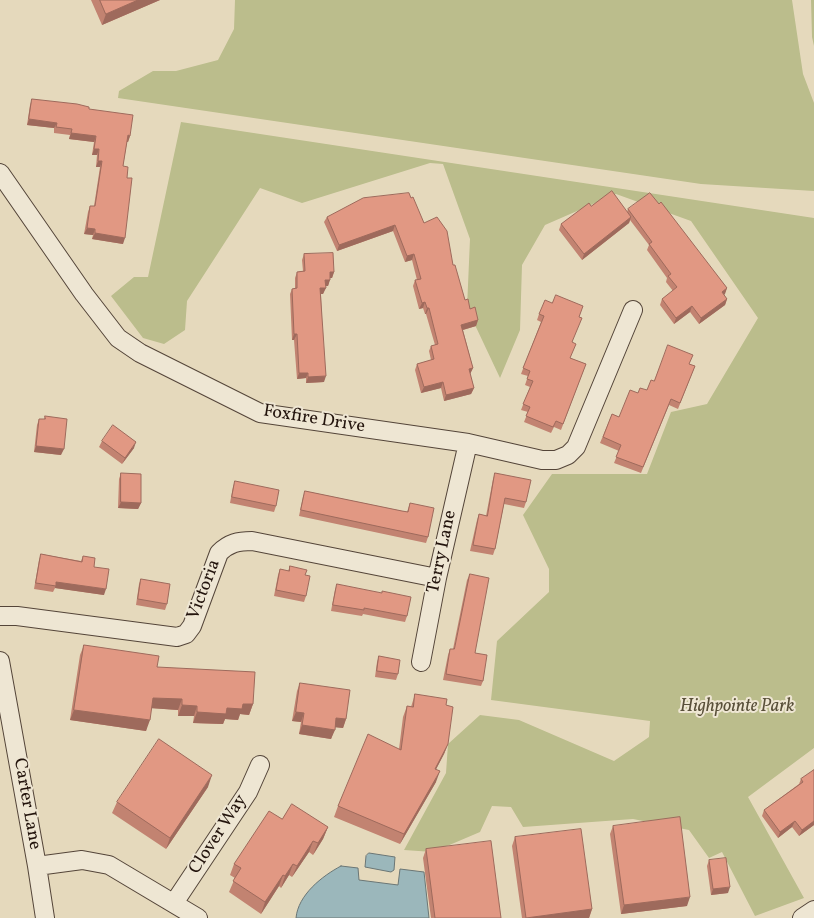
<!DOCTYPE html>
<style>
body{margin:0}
canvas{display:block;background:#e5d9bc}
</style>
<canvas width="814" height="918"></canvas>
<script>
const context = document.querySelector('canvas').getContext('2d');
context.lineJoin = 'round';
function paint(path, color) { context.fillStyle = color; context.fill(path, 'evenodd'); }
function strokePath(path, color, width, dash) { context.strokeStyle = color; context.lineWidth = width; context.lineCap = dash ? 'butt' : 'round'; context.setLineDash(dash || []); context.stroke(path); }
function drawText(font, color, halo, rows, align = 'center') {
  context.font = font + ' Vollkorn,serif'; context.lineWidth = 4; context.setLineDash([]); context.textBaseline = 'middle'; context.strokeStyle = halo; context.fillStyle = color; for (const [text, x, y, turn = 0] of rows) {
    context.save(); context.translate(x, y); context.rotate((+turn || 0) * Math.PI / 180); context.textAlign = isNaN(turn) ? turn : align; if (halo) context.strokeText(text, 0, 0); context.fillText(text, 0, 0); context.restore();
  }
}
paint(new Path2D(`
 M235,0H792L803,74L814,103V191L701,184L118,98L119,91L153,71H176L218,60L234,29Z
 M811,0H814V46L812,37Z
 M181,122L814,218V748L748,797L804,898L755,916L722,852L709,858L689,830L633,819L523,827L511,807L492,806L480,832L433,852L404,850L446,773L448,744L480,715L519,720L614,761L649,737L650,721L491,700L497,641L549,592V569L523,515L552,474H647L671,412L707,404L758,318L691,221L616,194L545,225L522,265L520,330L500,378L467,308L470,239L443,164L430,163L302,203L260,188L187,301L185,330L164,344L143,338L111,296L134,277H148Z`), '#bbbd8c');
const water = new Path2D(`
 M369,853L395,857L394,870L391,872L365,867L366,856Z
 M341,866L358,868L359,880L398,885L400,869L424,872L429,918H296C298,895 322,876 341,866Z`);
paint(water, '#9bb7bb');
strokePath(water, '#6b7675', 1);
const minor = new Path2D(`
 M0,173L84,294L118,338L140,353L260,413L468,443L542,460H556L568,455L576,447L633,310
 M0,616H17L177,637L186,634L192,626L219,553C229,543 238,541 252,541L437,578
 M0,661L37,866L45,918
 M421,662L437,578L468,443
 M37,866L82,860L109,865L198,918
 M174,903L248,792L260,765
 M802,918L814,910`);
strokePath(minor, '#544539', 20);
strokePath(minor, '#eee6d3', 18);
paint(new Path2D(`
 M91,0H160L102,25Z
 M32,99L89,109L130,136L128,142H127L123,166L127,178L123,244L92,239L93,235L84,234L88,212L90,206H94L100,167H96L97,155H92L94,142L69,139L70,135L54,133V128L27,125L30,105Z
 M411,198L424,223L453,265L465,300L478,320L476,326L463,330L473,368L470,374L474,388L471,394L444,401L441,388L421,393L415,370L417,364L431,360L429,351L431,346L435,345L426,314H425L423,308L419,309L413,286L415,280H417L412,260L405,262L393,231L337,251L324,222L327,217Z
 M659,204L727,288L724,295L727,299L725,305L699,324L690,312L674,324L660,305L662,299L673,291L666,282L667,278L647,250L649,245L630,220L629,223L582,260L559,230L561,224L591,206L627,212L628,209Z
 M304,254L334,272L332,278H330L328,286H325L323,294H321L324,382L306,383V378L297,379L294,340H292L290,294L292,289L295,288V278L297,272L303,271L302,260Z
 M539,314L579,317L572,342L570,358L586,364L561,430L554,427L551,433L524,422L528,412L521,410L530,387L525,385L528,376L521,374L541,322L537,320Z
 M689,364L695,366L678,409L669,405L641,473L614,463L619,451L600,443L612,414L619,417L638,393L647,390L654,381Z
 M45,416L61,455L34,452L37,425L39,419H44Z
 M102,441L134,448L122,464L99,447Z
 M121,473L141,503L138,509L118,508L119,479Z
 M495,473L526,502L524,508L504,504L495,549L493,555L470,551L477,520L479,514L486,516L493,479Z
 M235,481L276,506L274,512L230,503L233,487Z
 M305,491L402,511L407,512L410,503L428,537L426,543L299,516L303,497Z
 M41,554L81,561L83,556L94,567L104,595L55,588L53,592L34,589L39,560Z
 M290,566L305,575L306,596L304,602L274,596L278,575L280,569L288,571Z
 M470,574L475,653L483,681L481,686L443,680L448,655L450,649H453L467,580Z
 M141,579L167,604L165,610L136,605L139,584Z
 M337,584L407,616L405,622L363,614L362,616L331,611L335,590Z
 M84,645L157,667L253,704L249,715L240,714L238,720L225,719L223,724L193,723L194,716H178V710L151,708L146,731L70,720L80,655Z
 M379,656L398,674L396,680L375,677L377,662Z
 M300,683L346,719L343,728L335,727L331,739L299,734L301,722L292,721L297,691Z
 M415,694L446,705L448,744L444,754L436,769V782L400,844L334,817L338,806L399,749L403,717L407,706L411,707Z
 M814,770V825L799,836L792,827L778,838L762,816L764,810L799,784L801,779Z
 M208,787L166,849L112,813L117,802Z
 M282,819L328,827L323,839L313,855L309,852L292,877L289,875L281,888L279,886L261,914L229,892L235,878L230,875L234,864Z
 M613,826L687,906L621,914L610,834Z
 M515,837L592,909L589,918H522L512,846Z
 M426,849L501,918H431L423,858Z
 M709,860L728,893L711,895L707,866Z`), '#c28371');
paint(new Path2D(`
 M138,0H160L102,25L106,14Z
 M29,119L57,123L54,128L27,125Z
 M71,133L96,136L94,142L69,139Z
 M128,135L130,136L128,142L126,141Z
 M94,149H99L97,155H92Z
 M98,161H102L100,167H96Z
 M631,217L629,223L582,260L584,254Z
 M395,225L393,231L337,251L339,245Z
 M87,228L95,229L93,235L84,234Z
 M95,233L125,238L123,244L92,239Z
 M414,254L412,260L405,262L407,256Z
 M330,272H334L332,278H327Z
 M325,280H330L328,286H323Z
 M320,288H326L323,294H318Z
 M727,288L725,294L720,298L722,292Z
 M727,299L725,305L699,324L701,318Z
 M425,302L423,308L419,309L422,303Z
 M692,306L690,312L674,324L676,318Z
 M427,308H429L426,314H425Z
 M478,320L476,326L459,331L461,325Z
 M294,334H297L294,340H292Z
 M473,368L470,374L466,375L469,369Z
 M299,373H308L306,378L297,379Z
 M326,376L324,382L306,383L308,377Z
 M443,382L441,388L421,393L424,387Z
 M474,388L471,394L444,401L446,395Z
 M136,442L134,448L122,464L125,458Z
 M36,446L64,449L61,455L34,452Z
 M121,502L141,503L138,509L118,508Z
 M56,582L106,589L104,595L55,588Z
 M153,698L182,699L178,710L149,708Z
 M243,704H253L249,715L240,714L238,720L225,719L223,724L193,723L197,712Z
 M182,705L197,706L194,716H178Z
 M74,710L150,720L146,731L70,720Z
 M296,712L304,713L301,722L292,721Z
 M336,718L346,719L343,728L333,727Z
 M302,725L335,730L331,739L299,734Z
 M448,744L444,754L431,779L435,769Z
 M440,771L436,782L400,844L404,834Z
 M212,775L208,787L166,849L170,838Z
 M795,821L792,827L778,838L780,832Z
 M814,821V825L799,836L802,830Z
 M328,827L323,839L313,855L318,843Z
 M313,841L309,852L292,877L297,866Z
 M293,864L289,875L281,888L285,876Z
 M283,875L279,886L261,914L265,902Z
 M730,887L728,893L711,895L713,889Z
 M690,897L687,906L621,914L624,905Z
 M592,909L589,918H526Z`), '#9e6a5c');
const building = new Path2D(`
 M100,0H138L106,14Z
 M32,99L77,104L89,107V109L133,115L130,136L128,135L123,166L128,167L127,178H132L125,238L95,233V229L87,228L90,206H95L102,161H98L99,149H94L96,136L71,133L72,129L56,127L57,123L29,119Z
 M612,191L631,217L584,254L561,224L589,203L591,206Z
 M409,193L411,198L413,197L424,223L437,217L447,231L453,265H455L465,300L468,299L470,309L475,307L478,320L461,325L473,368L469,369L474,388L446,395L443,382L424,387L417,364L434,359L431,346L438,344L429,308H427L425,302L422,303L415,280L421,279L414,254L407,256L395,225L339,245L327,217L363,198Z
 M650,193L659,204L661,202L727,288L722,292L727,299L701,318L692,306L676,318L662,299L677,287L668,276L671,274L649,244L652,242L628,209Z
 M333,253L334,272H330V280H325L326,288H320L326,376L308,377V373H299L297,334H294L292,289L297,288V272L305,271L304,254Z
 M556,295L583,306L579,317L582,318L572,342L576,344L570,358L586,364L563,424L556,421L553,427L526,416L530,407L523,404L533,381L527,379L530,371L523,368L544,316L539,314L545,300L552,303Z
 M668,345L693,355L689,364L695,366L680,403L671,399L643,467L616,457L621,445L603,437L612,414L619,417L630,390L638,393L640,388L647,390L651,380L654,381Z
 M45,416L67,419L64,449L36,446L39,419H45Z
 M113,425L136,442L125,458L102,441Z
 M121,473L141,474V503L121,502Z
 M495,473L531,480L526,502L505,498L495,549L473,545L479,514L487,516Z
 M235,481L279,490L276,506L232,497Z
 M305,491L402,511L408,512L410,503L434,508L428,537L301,510Z
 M41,554L82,562L83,556L95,558L94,567L109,569L106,589L56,582V586L36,583Z
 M290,566L307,570L305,575L310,576L306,596L276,590L280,569L289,571Z
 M470,574L489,578L475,653L487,655L483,681L446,674L450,649H454Z
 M141,579L170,584L167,604L138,599Z
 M337,584L382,593V591L411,597L407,616L364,608V610L333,605Z
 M84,645L159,656L157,667L255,672L253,704H243L242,709L227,708L226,714L197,712V706L182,705V699L153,698L150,720L74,710Z
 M379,656L400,660L398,674L377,671Z
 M300,683L350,690L346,719L336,718L335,730L302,725L304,713L296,712Z
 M415,694L447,699L446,705L453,707L448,744L435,769L440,771L404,834L338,806L368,734L401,750L407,706L413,707Z
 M159,739L212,775L170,838L117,802Z
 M814,770V821L802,830L795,821L780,832L764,810L803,782L801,779Z
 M292,804L328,827L318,843L313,841L297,866L293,864L285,876L283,875L265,902L233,881L241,868L234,864L269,811L282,819Z
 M680,817L690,897L624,905L613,826Z
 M581,829L592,909L526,918L515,837Z
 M491,841L501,918H435L426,849Z
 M726,858L730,887L713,889L709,860Z`);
paint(building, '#e19883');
strokePath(building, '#9e6a5c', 1);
drawText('18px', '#23140d', '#eee6d3', [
 ["Foxfire Drive",314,420,9],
 ["Terry Lane",443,552,-78],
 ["Victoria",205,590,-69],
 ["Carter Lane",26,804,80],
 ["Clover Way",219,835,-57]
]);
drawText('italic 18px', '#584f39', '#eee6d3', [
 ["Highpointe Park",737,708]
]);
</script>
